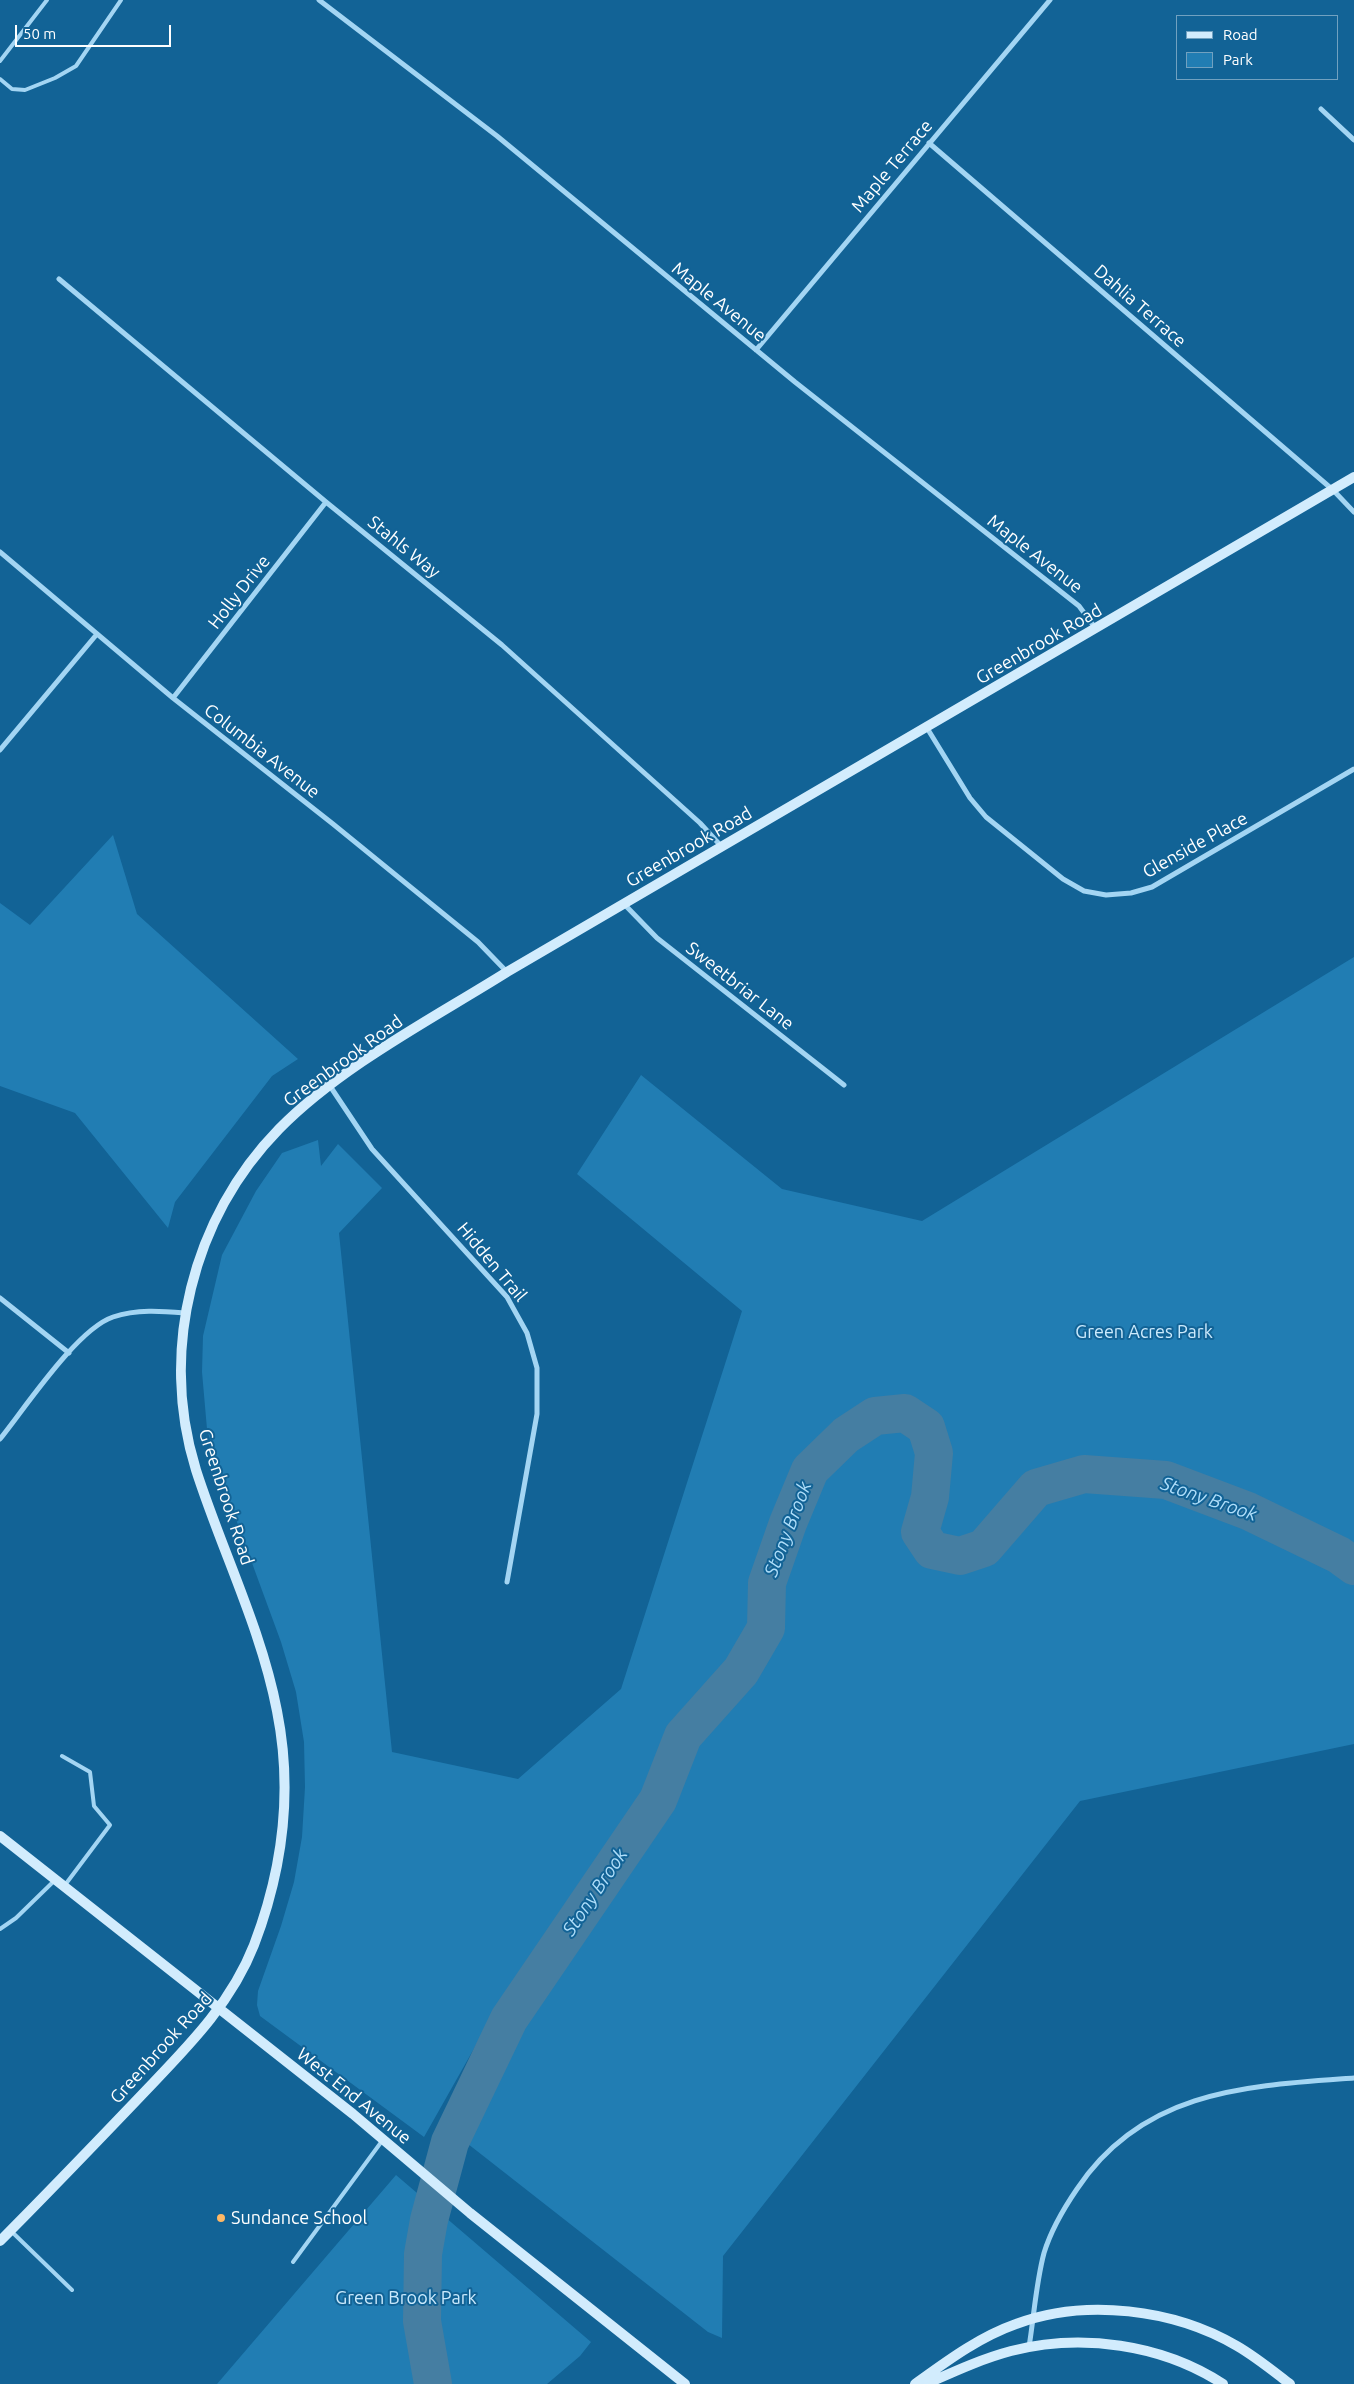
<!DOCTYPE html>
<style>
body{margin:0}
#map{position:relative;width:1354px;height:2384px;overflow:hidden;background:#126396;font-family:Ubuntu,sans-serif}
canvas{display:block}
.legend{position:absolute;left:1176px;top:15px;width:162px;height:65px;box-sizing:border-box;background:#126396;border:1px solid #71a1c0;margin:0;padding:6px 9px;list-style:none;font-size:15px;color:#fff}
.legend li{display:flex;align-items:center;gap:10px;height:25px}
.legend b{width:25px;border:1px solid #71a1c0}
.scale{position:absolute;left:15px;top:25px;width:156px;height:22px;box-sizing:border-box;border:2px solid #fff;border-top:0;padding-left:6px;font-size:15px;line-height:18px;white-space:nowrap;color:#fff;-webkit-text-stroke:4px #126396;paint-order:stroke}
</style>
<div id="map">
<canvas width="1354" height="2384"></canvas>
<ul class="legend">
<li><b style="height:6px;background:#d2ecfd"></b>Road</li>
<li><b style="height:14px;background:#217db3"></b>Park</li>
</ul>
<div class="scale">50 m</div>
</div>
<script>
const context = document.querySelector('canvas').getContext('2d');
context.lineJoin = 'round';
function paint(path, color) { context.fillStyle = color; context.fill(path, 'evenodd'); }
function strokePath(path, color, width, dash) { context.strokeStyle = color; context.lineWidth = width; context.lineCap = dash ? 'butt' : 'round'; context.setLineDash(dash || []); context.stroke(path); }
function drawText(font, color, halo, rows, align = 'center') {
  context.font = font + ' Ubuntu,sans-serif'; context.lineWidth = 4; context.setLineDash([]); context.textBaseline = 'middle'; context.strokeStyle = halo; context.fillStyle = color; for (const [text, x, y, turn = 0] of rows) {
    context.save(); context.translate(x, y); context.rotate((+turn || 0) * Math.PI / 180); context.textAlign = isNaN(turn) ? turn : align; if (halo) context.strokeText(text, 0, 0); context.fillText(text, 0, 0); context.restore();
  }
}
paint(new Path2D(`
 M113,835L137,914L298,1059L272,1076L175,1202L168,1228L75,1113L0,1086V903L30,925Z
 M1354,957V1744L1080,1801L723,2256L722,2338L708,2332L454,2133L508,2003L502,1999L424,2137L260,2016L257,2005L258,1991L281,1926L294,1882L302,1837L305,1787L304,1742L296,1692L281,1642L223,1484L207,1429L202,1372L203,1336L222,1255L256,1191L282,1153L318,1140L321,1166L338,1144L382,1188L339,1233L392,1752L518,1779L621,1689L742,1311L577,1174L641,1075L782,1189L922,1221Z
 M396,2175L591,2342L580,2356L547,2384H217Z`), '#217db3');
strokePath(new Path2D(`
 M433,2384L422,2321L423,2254L429,2220L450,2142L509,2019L658,1800L683,1736L741,1671L766,1628L767,1583L788,1523L810,1470L846,1435L875,1416L905,1413L926,1427L934,1453L930,1497L920,1532L932,1550L960,1556L984,1548L1036,1488L1084,1474L1166,1480L1248,1511L1339,1555L1354,1566`), '#457ea2', 38);
strokePath(new Path2D(`
 M0,61L47,0
 M0,79L12,89L25,90L55,78L76,66L121,0
 M62,1756L90,1772L94,1806L110,1825L65,1885
 M0,1929L16,1918L54,1881
 M11,2231L72,2290
 M293,2262L382,2141`), '#a3d5f3', 4);
strokePath(new Path2D(`
 M319,0L497,136L795,382L1079,606L1096,629
 M1321,109L1354,140
 M929,143L1333,490L1354,512
 M59,279L326,502L502,645L700,823L721,846
 M756,350L1050,0
 M0,552L173,698L333,824L478,942L507,972
 M173,698L326,502
 M927,728L970,798L986,817L1063,879L1084,891L1106,895L1131,893L1152,887L1354,769
 M0,750L97,634
 M624,904L657,938L844,1085
 M330,1086L372,1149L507,1297L527,1333L537,1368V1414L507,1582
 M0,1298L69,1353
 M0,1439C25,1408 77,1329 113,1317C137,1309 161,1311 185,1313
 M1029,2347C1034,2316 1036,2283 1044,2253C1051,2230 1064,2208 1077,2189C1143,2090 1246,2086 1354,2078`), '#a3d5f3', 5);
strokePath(new Path2D(`
 M0,1836L353,2114L470,2213L685,2384
 M0,2241C45,2196 90,2149 134,2103C180,2054 229,2009 254,1945C283,1869 293,1791 277,1711C261,1628 222,1551 196,1470C159,1351 192,1218 279,1129C341,1066 432,1019 507,972L1354,477
 M915,2384C947,2361 979,2337 1016,2324C1085,2298 1174,2309 1237,2346C1256,2357 1273,2371 1290,2384
 M926,2384C953,2372 981,2359 1011,2351C1081,2333 1162,2344 1223,2384`), '#d2ecfd', 10);
for (const [x, y, r, color] of [
 [221,2218,5,"#ffb865"]
]) { const dot = new Path2D(); dot.arc(x, y, r, 0, 2 * Math.PI); context.fillStyle = color; context.fill(dot); strokePath(dot, '#126396', 2); }
drawText('18px', '#fff', '#126396', [
 ["Maple Terrace",892,166,-50],
 ["Maple Avenue",719,302,39],
 ["Dahlia Terrace",1140,306,41],
 ["Stahls Way",404,547,39],
 ["Maple Avenue",1035,554,38],
 ["Holly Drive",239,592,-52],
 ["Greenbrook Road",1039,644,-30],
 ["Columbia Avenue",262,751,38],
 ["Glenside Place",1195,845,-29],
 ["Greenbrook Road",689,847,-30],
 ["Sweetbriar Lane",740,986,38],
 ["Greenbrook Road",343,1061,-36],
 ["Hidden Trail",492,1262,50],
 ["Greenbrook Road",226,1497,72],
 ["Greenbrook Road",161,2048,-48],
 ["West End Avenue",354,2096,39]
]);
drawText('18px', '#cbeafd', '#126396', [
 ["Green Acres Park",1144,1332],
 ["Green Brook Park",406,2298]
]);
drawText('18px', '#fff', '#126396', [
 ["Sundance School",231,2218]
], 'left');
drawText('italic 19px', '#afdefa', '#126396', [
 ["Stony Brook",1209,1499,19],
 ["Stony Brook",788,1529,-69],
 ["Stony Brook",595,1892,-56]
]);
</script>
